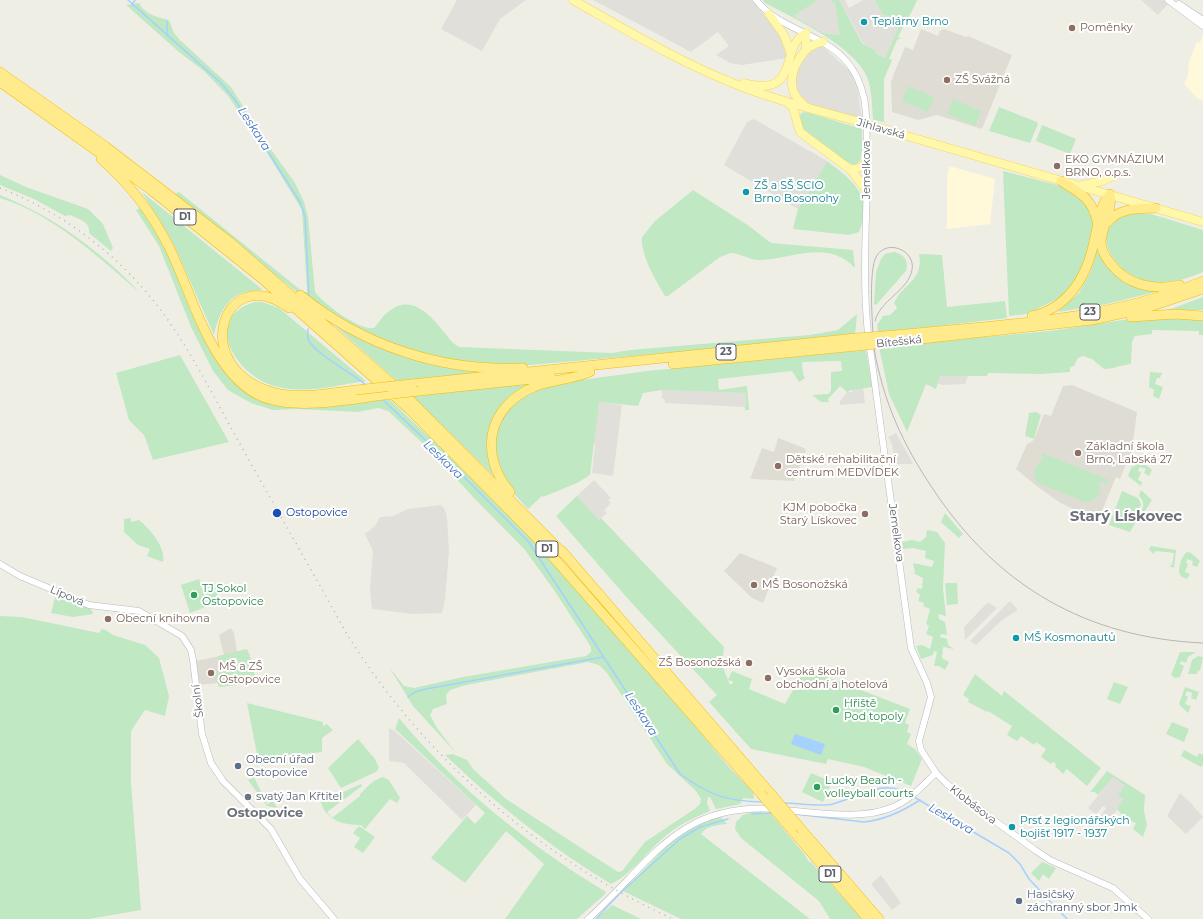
<!DOCTYPE html>
<meta charset="utf-8">
<style>
body{margin:0}
canvas{display:block;background:#efeee5}
</style>
<canvas width="1203" height="919"></canvas>
<script>
const context = document.querySelector('canvas').getContext('2d');
context.lineJoin = 'round';
function paint(path, color) { context.fillStyle = color; context.fill(path, 'evenodd'); }
function strokePath(path, color, width, dash) { context.strokeStyle = color; context.lineWidth = width; context.lineCap = dash ? 'butt' : 'round'; context.setLineDash(dash || []); context.stroke(path); }
function drawText(font, color, halo, rows, align = 'center') {
  context.font = font + ' Montserrat,sans-serif'; context.lineWidth = 4; context.setLineDash([]); context.textBaseline = 'middle'; context.strokeStyle = halo; context.fillStyle = color; for (const [text, x, y, turn = 0] of rows) {
    context.save(); context.translate(x, y); context.rotate((+turn || 0) * Math.PI / 180); context.textAlign = isNaN(turn) ? turn : align; if (halo) context.strokeText(text, 0, 0); context.fillText(text, 0, 0); context.restore();
  }
}
paint(new Path2D(`
 M1203,34V101L1197,98L1184,84L1188,76L1189,62L1197,42L1200,43Z
 M949,166L995,179L990,224L946,229L947,226V179Z`), '#fff9da');
paint(new Path2D(`
 M457,0H526L500,19L482,51L441,29Z
 M593,0H751L778,31L787,53V58L742,65L730,63L716,55L729,46L718,32L691,52Z
 M818,0H830L835,4L841,35L823,33L792,16Z
 M839,0H845L849,8L863,0H875L882,14L901,21L885,58L875,53L876,51L863,43Z
 M1141,0H1163L1168,4L1158,15Z
 M816,45L823,47L851,72L857,86L862,119L809,104L796,90V76L802,60Z
 M754,119L827,161L798,209L724,165L747,122Z
 M940,376H968L965,384L942,385L937,383Z
 M863,388L865,403L840,405V401L847,392H852V390Z
 M662,390L746,393L745,407L665,403V400L662,398Z
 M599,402L622,405L613,476L592,473L595,445L592,441Z
 M896,433L911,460L913,464H895L892,444L888,437Z
 M594,480L611,498L608,500L611,503L604,510L607,513L599,520L577,496Z
 M441,505L444,508L447,517L449,551L445,599L442,613L413,614L372,609L370,589L373,551L365,534L375,526L380,517L393,516L408,509Z
 M1010,601L1018,610L1002,620L976,645L970,641Z
 M987,603H989L997,608L965,640L964,627Z
 M389,728L395,731L476,805L462,820L404,763L389,761Z
 M1113,777L1125,786L1124,799L1107,825L1099,819L1106,808L1103,806L1096,814L1088,808Z
 M1180,793L1193,805V806L1203,817L1186,834L1167,816Z
 M881,875L901,903L892,910L871,884Z`), '#e0dfd9');
paint(new Path2D(`
 M921,29L938,36L940,31L944,29L966,37L968,36L1012,55L982,129L937,115L918,120L892,112L891,82L895,71L905,47L913,50Z
 M1072,385L1137,412L1131,457L1128,459L1120,479L1116,477L1099,518L1089,514L1085,515L1059,502L1034,484L1016,469L1027,444L1034,440L1044,414L1051,416L1063,386Z
 M778,438L804,448L806,451L794,481L750,479L762,448L774,452Z
 M740,553L777,568L763,603L752,598L724,571Z
 M231,628L234,633L237,652L247,649L250,655L255,677L245,684L219,687L218,683L199,685L196,661L224,655L219,635Z`), '#dfddd3');
paint(new Path2D(`
 M763,0H818L793,16L823,33L840,35L835,4L830,0H839L862,43L876,51L875,53L885,58L901,21L882,14L875,0H917C912,13 904,24 898,37L901,38L897,40L889,59L892,60L884,79V122L873,120C872,106 872,90 867,77C853,45 795,19 765,3Z
 M139,3C145,15 158,17 169,20L174,33L180,40L231,87L265,141L295,183L304,202L308,217L315,292C324,304 360,331 374,328C379,323 382,316 388,312C415,289 437,324 453,343L459,347L612,353L630,350L810,335L838,330L857,314L855,336L519,366L438,359L369,337L303,297L256,260L170,196L179,192L303,292H307L302,210L266,151L228,96L204,71L179,52L126,5Z
 M908,86L934,97L928,112L902,101Z
 M953,99L981,111L975,126L947,114Z
 M999,107L1037,122L1038,124L1030,143L989,131Z
 M806,112L862,129V151L860,161L855,165C845,164 808,137 803,129C800,124 799,118 801,113Z
 M1042,125L1076,139L1070,154L1036,141Z
 M827,161C853,181 874,195 859,232L849,235L793,229L798,209Z
 M1003,171L1065,187L1081,197L1091,210L1094,225L1082,272L1061,297L1027,314L1009,316Z
 M0,175L26,187L88,209L103,224L113,248L111,251L89,233C91,222 79,219 70,215L65,216L34,199L0,185Z
 M693,190L749,226L771,243L853,250L855,268C827,239 794,259 760,260C749,260 740,253 730,253L720,257L668,296H665C656,281 640,254 642,237L655,221Z
 M142,192L263,290C231,290 221,306 214,335L174,245Z
 M0,195C54,217 100,250 140,293C100,258 51,213 0,198Z
 M145,206L230,373L312,403L390,400L460,466L528,535L671,697L729,767L753,792L754,799L743,798L740,804L716,809L710,797H708L707,803L710,811C693,818 676,826 662,839C645,854 632,874 611,884C550,847 496,804 445,755L453,754L467,760L473,769L506,799L618,872L622,871L645,842L696,808L700,804L701,799L696,791L667,764L607,673L599,665L588,662L466,685L450,690L446,695L447,704L433,709L430,715L437,728L456,753L413,706L389,667L404,686L414,688L463,677L586,656L591,652V647L554,590L525,550L474,498L432,452L388,411L378,408L358,412L299,409L273,410L251,403L228,390L213,371L191,327L159,246L136,210Z
 M1134,213L1151,214L1203,230V272C1189,278 1174,283 1159,283C1117,283 1078,224 1134,213Z
 M1097,250C1113,279 1125,285 1155,292L1107,304L1058,312L1079,293L1090,273Z
 M894,252C904,254 909,261 906,271L876,305L874,304L876,272L881,259L885,254Z
 M919,254L942,255L947,307L1005,301L1007,318L878,333L877,325L883,316L890,315L897,308L894,303C903,283 924,281 919,254Z
 M1203,297V310H1168Z
 M255,302H262L279,308L366,381C338,385 306,394 278,387C237,378 199,318 255,302Z
 M1203,318V335H1199V331L1152,330V334L1135,336L1132,342L1131,364L1115,367V368L1104,369L1092,359L1083,356L1078,358L1074,366L1070,367V372L1041,374L988,373L987,376H940L936,389L926,384L907,432L889,394L879,347L1050,331L1129,319Z
 M334,325C381,352 429,367 484,372L398,382Z
 M866,350L872,387L852,390L847,392L840,386L828,399L829,402H821L812,395L829,394L831,390V372L842,371L841,361L802,362L803,374L805,378L799,382L792,371L718,379L719,390L747,386L749,410H745L746,393L662,390L643,393L638,406L599,402L590,475L577,483L543,497V495L528,509L506,485L501,477L493,442L501,417L526,393L559,383L647,371Z
 M180,355L229,442L153,460L144,435L129,420L116,373Z
 M1150,372L1162,373L1160,378H1157L1155,384L1163,387L1159,399L1153,396L1154,390L1149,387Z
 M535,382L496,415L495,477L412,396Z
 M1036,412L1041,415L1034,439L1025,436L1029,413Z
 M1043,453L1109,480L1107,484L1099,481C1103,493 1098,501 1085,502L1038,483C1031,474 1035,463 1045,459L1041,457Z
 M1137,463L1146,465L1152,470L1149,476L1144,473L1146,469L1140,467L1138,471L1141,472L1138,480L1142,482L1141,486L1128,476L1132,466L1134,467Z
 M1141,490L1152,500L1140,519L1138,518C1142,510 1147,504 1139,496Z
 M1122,491L1138,498L1141,504L1136,518L1134,519L1137,520L1130,532L1109,525Z
 M577,496L599,520L601,518L724,647L722,665L730,685L734,682L728,680L732,671L752,679L749,689L785,704L804,671L809,670L910,709L905,723L909,725L907,732L911,734L907,744L915,749L922,759L911,786L864,767L828,759L826,764L751,749L709,702L717,695L628,599L556,516Z
 M945,513L963,534L959,538L941,522Z
 M131,518V522L139,520C150,529 166,547 163,562L147,556L150,549L138,545L124,532V519Z
 M927,530L937,532L945,543L943,588L946,616L938,614L939,619L945,622L947,635L941,634L940,637L947,639L948,645L954,649L943,647L942,658L949,662L945,670L939,666H934L937,652L934,651L933,655L921,659L916,646L922,645L930,649L933,637L926,634L929,626L926,624L930,609L923,606L924,603L918,601L920,595L916,592L918,588L922,589L923,578L913,573H915L913,563L932,567L934,561L925,558L926,551L913,548L903,549L902,542L912,540L920,542L926,537Z
 M1151,546L1176,550L1174,568L1169,566L1172,565L1174,553L1156,551L1153,554L1149,549Z
 M1187,552L1191,553L1200,561L1197,567L1192,565L1193,561L1187,559L1186,563L1188,564L1185,572L1190,574L1187,579C1187,579 1182,577 1181,576C1176,572 1182,555 1187,552Z
 M199,579L208,606L190,613L181,585Z
 M215,583L219,602L209,605L204,586Z
 M945,583H957L958,604L947,605Z
 M56,594L92,610L93,614L73,617L51,613Z
 M0,616L22,617L99,633L102,629L106,630L113,635L145,645L159,658L169,696L165,716L145,710L131,731V783L141,910L89,919H0Z
 M247,649L255,677L245,684L219,687L215,674L240,669L239,661L219,664L218,656Z
 M1180,652H1196L1188,657L1186,663L1181,661L1180,664L1184,666L1180,677L1175,678L1171,675Z
 M1198,656L1203,657L1200,671L1198,670L1197,674H1188L1192,660Z
 M975,674L1002,696L1004,691L1101,768L1087,786L1067,769L1063,774L1055,766L1056,764L1053,762L1051,764L1041,757L1046,749L1036,742L1034,745L1021,736L1017,741L1007,735L1012,726L988,711L987,712L968,702L969,699L963,695Z
 M1114,682L1128,687L1120,704L1107,699Z
 M1185,687L1199,692L1196,700L1191,698L1192,693L1187,691L1185,695L1188,697L1185,704L1189,706L1191,705L1188,713L1179,704Z
 M247,703L323,722V726L327,724L333,730L322,738V752L258,759Z
 M399,718C457,788 529,845 606,892L604,895L577,919H505L544,864L506,831L465,883L431,858L467,816L475,824L485,813L395,729Z
 M1172,722L1189,729L1184,742L1166,734Z
 M358,739L375,759L379,768L376,772L341,788L328,768Z
 M1184,750L1197,757L1199,753L1203,755V764L1201,767L1181,756Z
 M1107,771L1145,795L1144,811L1147,825L1143,837L1133,829L1136,823L1121,817L1122,815L1117,809L1124,799L1118,795L1125,786L1113,777L1098,795L1095,792H1090Z
 M811,773L832,782L823,802L802,792Z
 M254,777L267,804L273,801L277,808L267,806L248,780Z
 M383,777L389,780L400,798L397,803L390,799L365,829L361,825C344,825 326,821 321,802L361,784L362,786L327,812L332,818L360,796V794C368,787 372,780 383,777Z
 M755,811L771,814L805,855L808,861L811,862L862,919H830L819,901L741,838L735,829L736,822L743,815Z
 M720,816L727,824C718,825 707,825 701,834L810,919H681L623,891L672,840L694,826Z
 M359,826L375,837L363,853L354,847L360,838L353,833Z
 M1042,862L1056,868L1049,879L1043,874L1039,881L1031,873Z
 M612,905L641,919H596Z`), '#c0e8c3');
paint(new Path2D(`
 M795,734L825,744L821,755L791,744Z`), '#a5d1ff');
strokePath(new Path2D(`
 M128,0L221,83L235,100L300,202L305,217L309,297
 M132,5L135,0
 M167,21V36
 M308,329C308,332 307,336 308,339C313,353 354,374 367,386
 M382,399L457,470L528,541L680,774C711,796 726,801 763,802
 M408,697L415,692L426,689L603,657
 M914,797L1009,853L1020,864L1029,879L1067,919
 M783,803C797,803 820,807 833,804C859,797 882,778 909,794
 M752,814L772,813
 M795,814L864,822C885,820 903,811 920,800
 M596,919L619,894L680,839L700,827L728,819`), '#a5d1ff', 1.5);
const minor = new Path2D(`
 M756,0C779,30 823,33 847,62C856,72 861,85 864,98C868,118 866,140 867,161C867,218 862,277 868,334
 M1168,0L1203,26
 M1179,4L1203,20
 M870,348L911,648L927,683L931,697L919,741L921,750L936,773L947,784L995,821L1035,850L1050,860L1113,888L1148,919
 M0,564L20,576L89,605L139,611L182,636L191,650L193,660L202,734L211,763L223,781L271,829L300,879L334,919
 M783,810C816,812 862,821 893,807C910,800 923,785 936,773
 M588,919C651,863 677,803 774,809`);
const major = new Path2D(`
 M573,0C628,31 681,63 740,86C777,101 817,110 856,121
 M769,14L784,35L791,54
 M744,83C801,99 779,46 806,33V50
 M787,102L793,108L800,132L851,170L867,191
 M804,105C799,101 795,96 793,90C788,71 803,44 823,42
 M876,127L1203,222
 M851,170L862,167L867,161
 M1083,185L1102,181L1118,174`);
const highway = new Path2D(`
 M0,72L105,146L230,242L406,396L565,555
 M0,82L151,190L261,278L410,410L532,533L761,794
 M101,159C130,184 152,213 169,247C193,295 214,386 272,400C306,409 357,398 392,394
 M1061,181C1080,193 1092,198 1097,221
 M1110,194C1113,211 1102,225 1101,242C1101,250 1106,258 1111,264C1127,285 1154,291 1180,285
 M1108,222C1120,207 1138,209 1156,208
 M300,295C363,346 442,372 523,368
 M289,308C223,259 186,370 276,393C301,399 331,393 356,390
 M1032,316C1071,307 1088,274 1095,237C1099,221 1099,207 1110,194
 M1131,317L1175,314L1203,316
 M884,336C990,325 1103,323 1203,281
 M885,343L1092,320L1146,308L1203,289
 M673,364L857,346
 M412,384L856,338
 M419,391L551,377
 M510,492C478,454 488,406 534,387C552,379 572,380 590,372
 M562,551L772,795
 M791,829L868,919
 M802,830L879,919`);
strokePath(minor, '#b7babf', 7);
strokePath(major, '#f6d657', 9);
strokePath(highway, '#f4bb00', 10);
strokePath(minor, '#fff', 6);
strokePath(major, '#fff8aa', 8);
strokePath(highway, '#ffeb8c', 9);
strokePath(new Path2D(`
 M873,333C872,317 869,271 876,257C886,238 916,250 912,270C908,291 880,300 875,321
 M874,348C883,401 903,445 933,489C997,586 1087,638 1203,643`), '#b5b6b7', 1);
strokePath(new Path2D(`
 M0,188C69,215 128,262 170,323C197,362 218,405 241,446C277,510 313,573 348,636C426,760 540,858 673,919`), '#b5b6b7', 1.5, [1, 5]);
const majorBridge = new Path2D(`
 M856,121L876,127`);
const highwayBridge = new Path2D(`
 M856,338L884,336
 M857,346L885,343
 M356,390L412,384
 M392,394L419,391
 M761,794L791,829
 M772,795L802,830`);
strokePath(majorBridge, '#f6d657', 9, []);
strokePath(highwayBridge, '#f4bb00', 10, []);
strokePath(majorBridge, '#fff8aa', 8);
strokePath(highwayBridge, '#ffeb8c', 9);
for (const [x, y, r, color] of [
 [864,22,4,"#0f9aa8"],
 [1072,28,4,"#8d6e63"],
 [947,80,4,"#8d6e63"],
 [1057,166,4,"#8d6e63"],
 [746,192,4,"#0f9aa8"],
 [1078,453,4,"#8d6e63"],
 [778,466,4,"#8d6e63"],
 [277,513,5,"#1a4fb4"],
 [865,514,4,"#8d6e63"],
 [754,585,4,"#8d6e63"],
 [194,595,4,"#2e9e5b"],
 [108,619,4,"#8d6e63"],
 [1016,638,4,"#0f9aa8"],
 [749,663,4,"#8d6e63"],
 [211,673,4,"#8d6e63"],
 [768,678,4,"#8d6e63"],
 [836,710,4,"#2e9e5b"],
 [238,766,4,"#5c6f8a"],
 [817,787,4,"#2e9e5b"],
 [248,797,4,"#6b7280"],
 [1012,827,4,"#0f9aa8"],
 [1019,901,4,"#5c6f8a"]
]) { const dot = new Path2D(); dot.arc(x, y, r, 0, 2 * Math.PI); context.fillStyle = color; context.fill(dot); strokePath(dot, '#fff', 1.5); }
for (const [x, y, w] of [
 [185,217,22],
 [1090,312,20],
 [726,352,20],
 [547,549,22],
 [830,874,22]
]) { const box = new Path2D(); box.roundRect(x - w / 2, y - 8, w, 16, 3); context.fillStyle = '#fff'; context.fill(box); strokePath(box, '#5c6066', 1); }
drawText('bold 10px', '#5c6066', null, [
 ["D1",185,217],
 ["23",1090,312],
 ["23",726,352],
 ["D1",547,549],
 ["D1",830,874]
]);
drawText('11px', '#0d838f', '#fff', [
 ["Teplárny Brno",872,22],
 ["ZŠ a SŠ SCIO",754,186],
 ["Brno Bosonohy",754,199],
 ["MŠ Kosmonautů",1024,638],
 ["Prsť z legionářských",1020,821],
 ["bojišť 1917 - 1937",1020,834]
], 'left');
drawText('11px', '#785e54', '#fff', [
 ["Poměnky",1080,28],
 ["ZŠ Svážná",955,80],
 ["EKO GYMNÁZIUM",1065,160],
 ["BRNO, o.p.s.",1065,173],
 ["Základní škola",1086,447],
 ["Brno, Labská 27",1086,460],
 ["Dětské rehabilitační",786,460],
 ["centrum MEDVÍDEK",786,473],
 ["KJM pobočka",857,508,"right"],
 ["Starý Lískovec",857,521,"right"],
 ["MŠ Bosonožská",762,585],
 ["Obecní knihovna",116,619],
 ["ZŠ Bosonožská",741,663,"right"],
 ["MŠ a ZŠ",219,667],
 ["Ostopovice",219,680],
 ["Vysoká škola",776,672],
 ["obchodní a hotelová",776,685]
], 'left');
drawText('11px', '#5c6066', '#fff', [
 ["Jihlavská",881,129,16],
 ["Jemelkova",867,170,-90],
 ["Bítešská",899,342,-6],
 ["Jemelkova",896,533,82],
 ["Lípová",67,596,23],
 ["Školní",198,701,-97],
 ["Klobásova",973,805,38]
]);
drawText('11px', '#164399', '#fff', [
 ["Ostopovice",286,513]
], 'left');
drawText('11px', '#27864d', '#fff', [
 ["TJ Sokol",202,589],
 ["Ostopovice",202,602],
 ["Hřiště",844,704],
 ["Pod topoly",844,717],
 ["Lucky Beach -",825,781],
 ["volleyball courts",825,794]
], 'left');
drawText('11px', '#4e5e75', '#fff', [
 ["Obecní úřad",246,760],
 ["Ostopovice",246,773],
 ["Hasičský",1027,895],
 ["záchranný sbor Jmk",1027,908]
], 'left');
drawText('11px', '#5b616d', '#fff', [
 ["svatý Jan Křtitel",256,797]
], 'left');
drawText('italic 12px', '#4074be', '#fff', [
 ["Leskava",254,129,57],
 ["Leskava",443,460,44],
 ["Leskava",641,714,57],
 ["Leskava",951,819,30]
]);
drawText('bold 13px', '#6d7278', '#fff', [
 ["Ostopovice",265,813]
]);
drawText('bold 15px', '#6d7278', '#fff', [
 ["Starý Lískovec",1126,517]
]);
</script>
